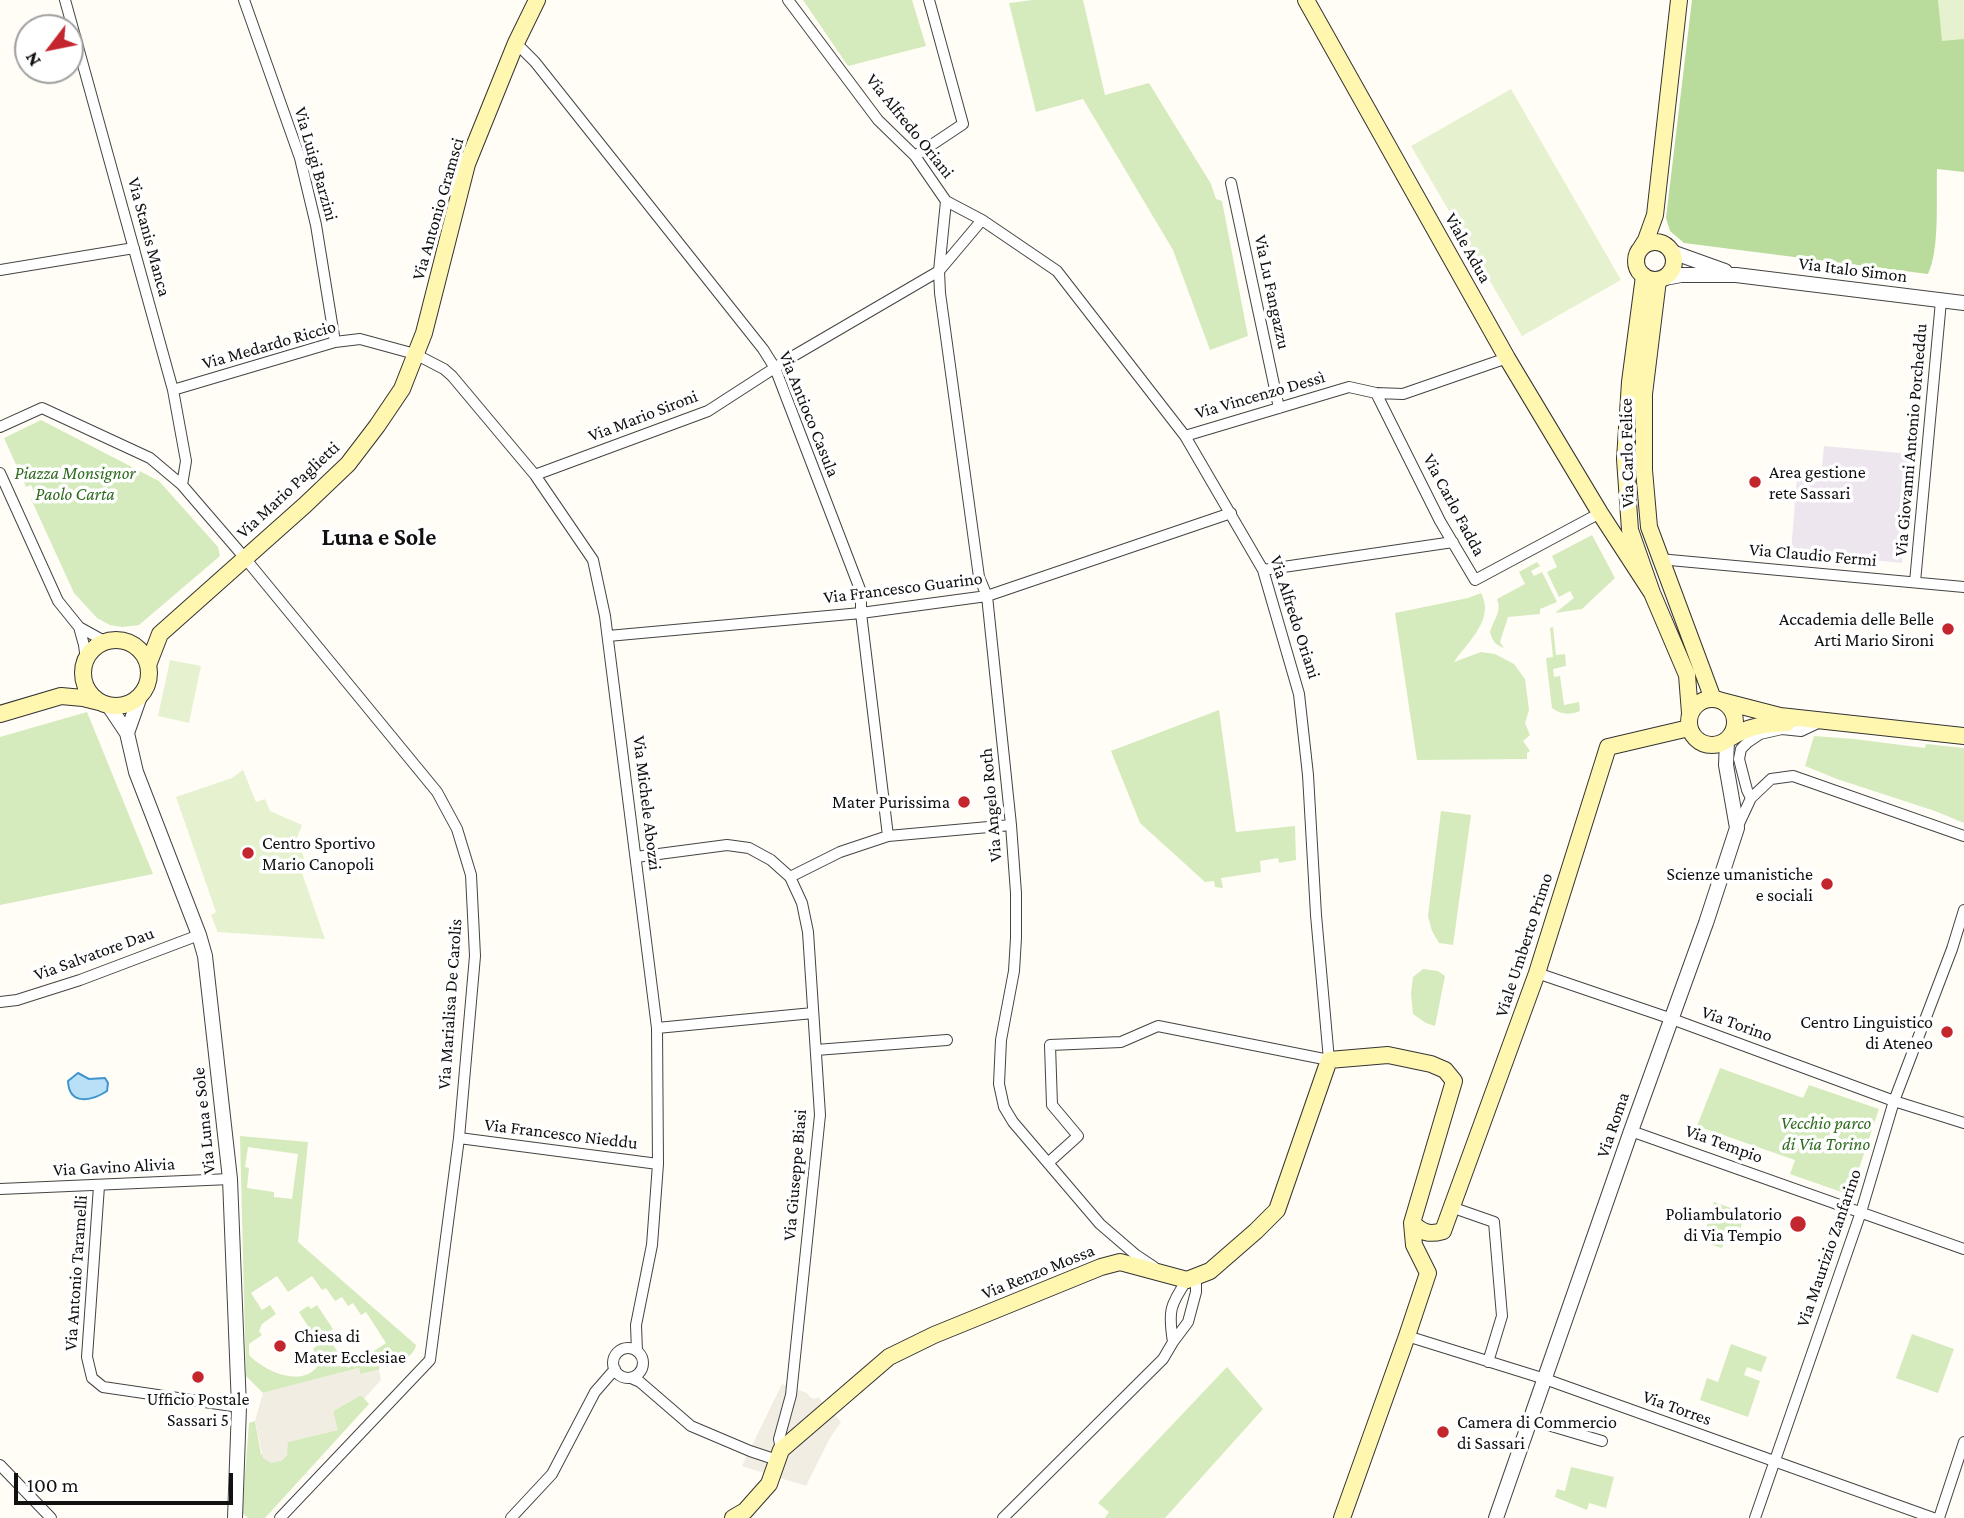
<!DOCTYPE html>
<meta charset="utf-8">
<style>
body{margin:0}
#map{position:relative;width:1964px;height:1518px;overflow:hidden;background:#fffdf5;font-family:"Crimson Pro",serif}
canvas{display:block}
.north{position:absolute;left:14px;top:14px;width:70px;height:70px;box-sizing:border-box;background:#fff;border:2px solid #a0a0a0;border-radius:50%;rotate:238deg;font-size:19px;font-weight:700;line-height:28px;text-align:center;color:#111}
.north::after{content:'';display:block;margin:auto;width:24px;height:32px;background:#c4262e;clip-path:polygon(50% 0,100% 100%,50% 72%,0 100%)}
.scale{position:absolute;left:14px;top:1473px;width:219px;height:32px;box-sizing:border-box;border:4px solid #111;border-top:0;padding-left:9px;font-size:21px;line-height:24px;white-space:nowrap;color:#111;-webkit-text-stroke:5px #fff;paint-order:stroke}
</style>
<div id="map">
<canvas width="1964" height="1518"></canvas>
<div class="north">N</div>
<div class="scale">100 m</div>
</div>
<script>
const context = document.querySelector('canvas').getContext('2d');
context.lineJoin = 'round';
function paint(path, color) { context.fillStyle = color; context.fill(path, 'evenodd'); }
function strokePath(path, color, width, dash) { context.strokeStyle = color; context.lineWidth = width; context.lineCap = dash ? 'butt' : 'round'; context.setLineDash(dash || []); context.stroke(path); }
function drawText(font, color, halo, rows, align = 'center') {
  context.font = font + ' "Crimson Pro",serif'; context.lineWidth = 7; context.setLineDash([]); context.textBaseline = 'middle'; context.strokeStyle = halo; context.fillStyle = color; for (const [text, x, y, turn = 0] of rows) {
    context.save(); context.translate(x, y); context.rotate((+turn || 0) * Math.PI / 180); context.textAlign = isNaN(turn) ? turn : align; if (halo) context.strokeText(text, 0, 0); context.fillText(text, 0, 0); context.restore();
  }
}
paint(new Path2D(`
 M1824,446L1911,454L1902,563L1791,552L1797,476L1821,479Z`), '#eee6ef');
paint(new Path2D(`
 M803,0H912L926,46L848,66Z
 M1033,0H1083L1105,95L1149,83L1211,184L1216,199L1222,201L1248,336L1210,350L1173,250L1083,99L1036,112L1009,3Z
 M41,420L159,481L218,547L220,556L139,625L122,627L110,625L97,618L74,593L31,499L36,496L31,485L26,487L4,438Z
 M1592,535L1615,578L1582,609L1555,613L1574,598L1570,591L1559,597L1547,572L1557,567L1552,556Z
 M1537,562L1540,566L1531,571L1534,576L1542,572L1557,602L1540,609V614L1508,617L1500,642L1504,648C1495,645 1492,640 1490,632C1494,619 1502,612 1497,599L1525,584L1519,572Z
 M1481,593C1495,620 1468,641 1454,662L1481,652L1495,654L1514,664L1525,679L1529,710L1525,723L1530,735L1523,741L1530,751L1527,753V759L1417,760L1395,613L1468,598Z
 M1553,627L1556,655L1565,654L1566,666L1553,669L1554,677L1560,676L1564,705L1579,702L1580,711C1570,715 1561,715 1552,708L1546,658L1553,657L1550,628Z
 M1219,710L1236,832L1295,826L1296,860L1279,863L1278,858L1260,861L1261,872L1221,878L1223,888L1215,887L1214,881L1205,882L1140,823L1111,751Z
 M87,712L153,874L0,905V737Z
 M1814,736L1854,739L1925,748L1926,744L1964,748V823L1935,811L1837,779L1805,766Z
 M1441,811L1471,815L1453,945L1439,943L1432,931L1428,916Z
 M1423,969L1438,971L1445,976L1435,1026L1426,1023L1413,1014L1411,993L1413,977Z
 M1720,1068L1803,1098L1809,1085L1879,1109L1850,1195L1790,1174L1795,1160L1697,1126Z
 M240,1136L308,1142L298,1242L416,1345C413,1361 394,1360 380,1363L379,1370L360,1374L359,1368L263,1393L246,1376ZM248,1147L298,1154L292,1199L274,1197V1192L247,1188L249,1168L245,1167ZM277,1276L288,1292L312,1276L322,1290L326,1288L335,1301L342,1297L348,1306L353,1303L361,1315L366,1312L386,1343L348,1368L326,1334L333,1329L317,1305L311,1309L308,1306L299,1312L319,1344L313,1349L320,1362C306,1390 265,1372 249,1355V1344L262,1335L259,1331L262,1324L276,1314L270,1305L262,1310L251,1293Z
 M1714,1202L1745,1213L1739,1233L1729,1230L1722,1248L1702,1242Z
 M1912,1334L1954,1349L1938,1393L1896,1378Z
 M1731,1344L1767,1357L1761,1372L1747,1367L1744,1375L1760,1381L1748,1417L1700,1400L1707,1378L1718,1382Z
 M1227,1367L1263,1409L1165,1518H1105L1109,1512L1098,1503Z
 M361,1395L369,1404L265,1518H248L242,1513L249,1423L255,1421L261,1454L281,1461L287,1455V1442L337,1430L333,1411Z
 M1571,1467L1614,1477L1606,1508L1589,1503L1587,1510L1555,1497L1557,1489L1565,1491Z`), '#d5ebbd');
paint(new Path2D(`
 M1692,0H1964V172L1937,169C1936,198 1940,249 1928,274L1684,243L1670,231L1666,218Z`), '#b9dc9c');
paint(new Path2D(`
 M1938,0H1964V39L1942,41Z
 M1511,89L1621,280L1522,336L1411,146Z
 M170,660L201,666L189,723L158,716Z
 M243,770L256,802L265,799L270,811L302,825L297,838L306,864L301,870L325,939L217,932V930L211,915L216,912L176,797L232,778Z`), '#e6f2cf');
paint(new Path2D(`
 M359,1368L360,1374L379,1370L381,1380L364,1399L361,1395L333,1411L338,1430L288,1442L287,1455L281,1461L271,1463L263,1458L255,1421L263,1393Z
 M782,1384L807,1393L810,1397L814,1399L818,1397L841,1422L830,1438L806,1486L742,1466Z`), '#f1ede2');
const water = new Path2D(`
 M78,1073L89,1079L105,1078L108,1083L107,1091C92,1101 69,1106 68,1081Z`);
paint(water, '#b9e0f7');
strokePath(water, '#3f96cf', 2);
const minor = new Path2D(`
 M65,0L173,390L186,461L182,485
 M244,0L300,158L316,225L335,342
 M788,0L878,120L915,156L946,201L982,220L1057,271L1185,436L1263,570L1299,694L1308,775L1316,915L1329,1060L1158,1026L1121,1042L1050,1045L1052,1105L1078,1136L1048,1163
 M516,43L535,62L763,349L775,368L861,592V613L888,836
 M915,156L963,124L929,0
 M1231,183L1279,408
 M946,201L939,271L940,293L979,577L987,596L1011,825L1016,893V938L1014,971L1001,1040L999,1084L1004,1107L1013,1122L1100,1224L1136,1255L1154,1267
 M0,270L134,248
 M173,390L335,342L360,339L415,354L444,369L452,376L535,475L593,560L605,616L657,1028L658,1164L652,1245L636,1325L637,1351
 M1376,393L1440,521L1475,580L1600,513
 M0,427L42,408L150,458L182,485L244,557L437,792L457,829L471,875L475,956L459,1138L430,1360L280,1518
 M1185,436L1349,387L1376,393L1403,394L1507,358
 M0,473L58,601L79,627L106,642
 M535,475L708,411L790,358L939,271L982,220
 M1659,559L1964,587
 M1263,570L1453,542
 M1915,582L1941,301
 M79,627L84,645L86,660
 M608,636L861,613L987,596L1231,513
 M1751,798L1747,790L1739,759L1741,749L1748,742L1760,734L1782,729L1801,731L1820,722
 M1737,828L1751,798L1771,779L1793,776L1964,836
 M636,857L727,845L749,848L771,860L790,877L802,903L808,932L820,1115L791,1395L779,1439L781,1450
 M790,877L840,852L888,836L1011,825
 M1537,973L1672,1019L1894,1101L1964,1123
 M0,1002L17,1000L80,980L199,935
 M657,1028L813,1013
 M816,1050L947,1040
 M1631,1131L1964,1249
 M459,1138L658,1164
 M99,1186L87,1357L92,1378L103,1387L239,1407
 M0,1189L230,1179
 M1451,1207L1494,1222L1502,1316L1488,1362
 M1407,1336L1545,1379L1933,1518
 M1173,1342C1168,1311 1170,1305 1187,1280
 M613 1363a15 15 0 1 1 30 0a15 15 0 1 1-30 0Z
 M631,1378L640,1382L691,1426L750,1451L777,1460
 M1531,1420L1602,1441
 M0,1465L51,1518
 M511,1518L552,1474L595,1392L615,1369
 M1003,1518L1163,1359L1173,1342L1188,1322L1196,1292V1276
 M1755,1518L1861,1212L1894,1101L1952,949L1964,910
 M1939,1518L1964,1442`);
const tertiary = new Path2D(`
 M1672,252L1725,271
 M1665,278L1681,275H1736L1964,303
 M109,706L127,733L136,772L199,935L205,956L230,1179L239,1407L235,1518
 M127,733L139,699
 M1496,1518L1631,1131L1706,923L1737,828L1726,765L1727,740`);
const secondary = new Path2D(`
 M1306,0L1507,358L1600,513L1652,593
 M1636 261a19 19 0 1 1 38 0a19 19 0 1 1-38 0Z
 M1639,251L1646,240L1655,215L1679,0
 M1644,276L1630,382L1625,459L1630,530L1652,593L1687,675L1690,713
 M1658,280L1644,394V470L1649,527L1713,699
 M83 673a33 33 0 1 1 66 0a33 33 0 1 1-66 0Z
 M148,665L160,634L305,505L348,464L377,426L402,389L424,333L467,164L516,43L537,0
 M1689 722a23 23 0 1 1 46 0a23 23 0 1 1-46 0Z
 M1722,701L1780,716L1964,736
 M0,714L61,696L83,698L99,702
 M1730,738C1748,726 1766,724 1787,723
 M1412,1223C1423,1233 1429,1235 1443,1231L1537,973L1608,747L1689,728
 M733,1518L745,1511L769,1484L781,1450L889,1357L934,1335L1101,1267L1120,1262L1187,1280L1210,1271L1256,1231L1277,1210L1329,1060L1388,1055L1431,1064L1445,1070L1454,1081L1412,1223L1414,1245L1428,1273L1407,1336L1342,1518`);
strokePath(minor, '#444', 12);
strokePath(tertiary, '#444', 16);
strokePath(secondary, '#333', 18);
strokePath(minor, '#fff', 10);
strokePath(tertiary, '#fff', 14);
strokePath(secondary, '#fff6b0', 16);
for (const [x, y, r, color] of [
 [1755,482,7,"#c4262e"],
 [1948,629,7,"#c4262e"],
 [964,802,7,"#c4262e"],
 [248,853,7,"#c4262e"],
 [1827,884,7,"#c4262e"],
 [1947,1032,7,"#c4262e"],
 [1798,1224,9,"#c4262e"],
 [280,1346,7,"#c4262e"],
 [198,1377,7,"#c4262e"],
 [1443,1432,7,"#c4262e"]
]) { const dot = new Path2D(); dot.arc(x, y, r, 0, 2 * Math.PI); context.fillStyle = color; context.fill(dot); strokePath(dot, '#fff', 2.5); }
drawText('18px', '#111', '#fff', [
 ["Via Alfredo Oriani",910,126,51],
 ["Via Luigi Barzini",316,164,74],
 ["Via Antonio Gramsci",438,209,-74],
 ["Via Stanis Manca",149,237,75],
 ["Viale Adua",1468,248,61],
 ["Via Italo Simon",1853,270,7],
 ["Via Lu Fangazzu",1272,292,78],
 ["Via Medardo Riccio",269,345,-16],
 ["Via Vincenzo Dessì",1260,395,-16],
 ["Via Antioco Casula",809,414,68],
 ["Via Mario Sironi",643,416,-21],
 ["Via Giovanni Antonio Porcheddu",1911,440,-85],
 ["Via Carlo Felice",1627,453,-91],
 ["Via Mario Paglietti",288,490,-43],
 ["Via Carlo Fadda",1454,505,62],
 ["Via Claudio Fermi",1813,555,5],
 ["Via Francesco Guarino",903,588,-7],
 ["Via Alfredo Oriani",1295,617,72],
 ["Via Michele Abozzi",647,803,83],
 ["Via Angelo Roth",991,805,-95],
 ["Viale Umberto Primo",1524,945,-72],
 ["Via Salvatore Dau",94,954,-20],
 ["Via Marialisa De Carolis",450,1004,-86],
 ["Via Torino",1737,1024,20],
 ["Via Luna e Sole",204,1121,-96],
 ["Via Roma",1613,1125,-71],
 ["Via Francesco Nieddu",561,1134,7],
 ["Via Tempio",1724,1144,20],
 ["Via Gavino Alivia",114,1167,-3],
 ["Via Giuseppe Biasi",795,1175,-85],
 ["Via Maurizio Zanfarino",1829,1248,-71],
 ["Via Renzo Mossa",1038,1272,-22],
 ["Via Antonio Taramelli",76,1273,-86],
 ["Via Torres",1677,1408,20]
]);
drawText('18px', '#111', '#fff', [
 ["Area gestione",1769,472,"left"],
 ["rete Sassari",1769,493,"left"],
 ["Accademia delle Belle",1934,619],
 ["Arti Mario Sironi",1934,640],
 ["Mater Purissima",950,802],
 ["Centro Sportivo",262,843,"left"],
 ["Mario Canopoli",262,864,"left"],
 ["Scienze umanistiche",1813,874],
 ["e sociali",1813,895],
 ["Centro Linguistico",1933,1022],
 ["di Ateneo",1933,1043],
 ["Poliambulatorio",1782,1214],
 ["di Via Tempio",1782,1235],
 ["Chiesa di",294,1336,"left"],
 ["Mater Ecclesiae",294,1357,"left"],
 ["Ufficio Postale",198,1399,"center"],
 ["Sassari 5",198,1420,"center"],
 ["Camera di Commercio",1457,1422,"left"],
 ["di Sassari",1457,1443,"left"]
], 'right');
drawText('italic 18px', '#2f6b1f', '#fff', [
 ["Piazza Monsignor",75,473],
 ["Paolo Carta",75,494],
 ["Vecchio parco",1826,1123],
 ["di Via Torino",1826,1144]
]);
drawText('bold 24px', '#111', '#fff', [
 ["Luna e Sole",379,538]
]);
</script>
